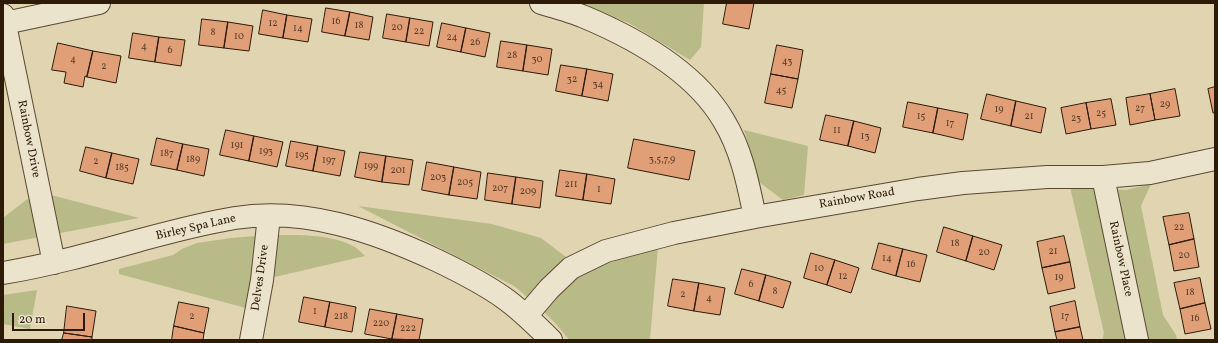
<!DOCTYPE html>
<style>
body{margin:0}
#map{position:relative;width:1218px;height:343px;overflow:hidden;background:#e0d4b1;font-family:Vollkorn,serif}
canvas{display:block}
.frame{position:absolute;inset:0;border:4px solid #2d1b07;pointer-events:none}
.scale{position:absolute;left:12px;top:313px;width:73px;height:18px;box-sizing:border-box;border:2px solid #2d1b07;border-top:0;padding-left:5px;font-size:12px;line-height:14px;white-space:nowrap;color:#2d1b07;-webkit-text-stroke:3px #ebe3cc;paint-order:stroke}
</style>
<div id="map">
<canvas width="1218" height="343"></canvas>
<div class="frame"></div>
<div class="scale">20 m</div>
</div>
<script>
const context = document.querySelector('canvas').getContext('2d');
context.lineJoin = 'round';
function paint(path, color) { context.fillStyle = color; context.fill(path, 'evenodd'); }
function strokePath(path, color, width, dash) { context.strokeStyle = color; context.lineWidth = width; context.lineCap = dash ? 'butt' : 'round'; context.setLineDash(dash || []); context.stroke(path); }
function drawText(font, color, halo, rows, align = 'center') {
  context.font = font + ' Vollkorn,serif'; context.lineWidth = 4; context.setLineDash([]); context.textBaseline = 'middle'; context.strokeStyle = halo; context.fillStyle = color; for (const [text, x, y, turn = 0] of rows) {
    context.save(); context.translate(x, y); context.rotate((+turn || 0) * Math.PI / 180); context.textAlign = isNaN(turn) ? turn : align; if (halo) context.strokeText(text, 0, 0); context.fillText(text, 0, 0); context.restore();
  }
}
paint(new Path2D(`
 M574,3H704L701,47L690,60L629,23Z
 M744,130L808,146L804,195L783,200L759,182Z
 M1151,184L1141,206L1163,315L1176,335L1177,340H1102L1104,333L1070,187L1126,190Z
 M39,195L55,196L139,218L3,244V218L26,200Z
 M358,206L492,224L541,238L566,257L571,268H593L658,247L650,340H569C554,319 534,303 514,286Z
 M267,235C293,235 330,233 353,246C357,248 361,252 365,256L262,280L257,311L119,274V269L173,255L182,249L197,243L231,238Z
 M37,290L30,329L3,324V295Z`), '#b8bb88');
const building = new Path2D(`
 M727,3H754L749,29L723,24Z
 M326,8L350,12L345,36L322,32Z
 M263,10L287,15L283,38L259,34Z
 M350,12L373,17L369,40L345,36Z
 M387,14L410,18L406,42L383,38Z
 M287,15L312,19L308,42L283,38Z
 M410,18L433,22L429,46L406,42Z
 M202,19L228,22L224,48L199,45Z
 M228,22L253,26L249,51L224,48Z
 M442,23L466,28L461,52L437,47Z
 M466,28L490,33L485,57L461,52Z
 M133,33L159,37L155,62L129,58Z
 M159,37L185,40L181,66L155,62Z
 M501,41L527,45L523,71L497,67Z
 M58,43L93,51L87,77L85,76L83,87L64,83L66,72L52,70Z
 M527,45L552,49L548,75L523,71Z
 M777,45L803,50L798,79L771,74Z
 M93,51L121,56L116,83L87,77Z
 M561,65L587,69L582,96L556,91Z
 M587,69L613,74L608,101L582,96Z
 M771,74L798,79L792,108L765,103Z
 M1215,87V113H1213L1208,89Z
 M1175,89L1180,116L1155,120L1150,94Z
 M987,94L1016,101L1011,126L981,119Z
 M1150,94L1155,120L1130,125L1126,98Z
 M1111,99L1116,125L1091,129L1086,103Z
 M1016,101L1046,108L1041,133L1011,126Z
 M908,102L938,108L933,133L903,127Z
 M1086,103L1091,129L1066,134L1061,108Z
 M938,108L968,114L963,140L933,133Z
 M826,115L854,121L848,146L820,140Z
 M854,121L881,128L875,153L848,146Z
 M226,130L254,136L249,161L220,155Z
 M254,136L283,142L277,167L249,161Z
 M157,138L183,144L177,170L151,165Z
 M634,139L695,151L689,180L628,168Z
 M291,141L318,146L313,171L286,166Z
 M183,144L209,149L204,176L177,170Z
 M318,146L345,151L340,176L313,171Z
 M86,147L112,153L106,178L80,171Z
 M360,152L386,156L382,182L355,177Z
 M112,153L139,159L133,184L106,178Z
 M386,156L413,160L409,185L382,182Z
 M427,162L454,167L449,195L422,190Z
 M454,167L481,172L477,199L449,195Z
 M560,170L587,174L583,200L556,196Z
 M488,173L516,177L512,204L485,200Z
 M587,174L615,179L611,204L583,200Z
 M516,177L543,181L540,208L512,204Z
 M1189,213L1194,239L1169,245L1163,217Z
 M944,227L973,236L966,261L937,252Z
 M973,236L1002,245L994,270L966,261Z
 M1064,236L1070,262L1042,268L1037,242Z
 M1194,239L1199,267L1174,271L1169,245Z
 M879,243L903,249L896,276L872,269Z
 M903,249L927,255L920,282L896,276Z
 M811,253L835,260L827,285L804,278Z
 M835,260L859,268L851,293L827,285Z
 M1070,262L1075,288L1048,294L1042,268Z
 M742,269L766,275L759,301L735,294Z
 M766,275L791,282L783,308L759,301Z
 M1200,278L1205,303L1180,309L1174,283Z
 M673,279L699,283L694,311L668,306Z
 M699,283L725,288L720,315L694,311Z
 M304,297L330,302L325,327L299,322Z
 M1075,301L1080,327L1055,332L1050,307Z
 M179,302L209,308L204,333L174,326Z
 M330,302L356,307L352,332L325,327Z
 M1205,303L1211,329L1185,334L1180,309Z
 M67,306L96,311L92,337L64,333Z
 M370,309L397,314L392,339L365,334Z
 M397,314L423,319L419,340L392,339Z
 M174,326L204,333L203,340H172Z
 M1080,327L1083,340H1057L1055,332Z
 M64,333L92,337V340H62Z`);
paint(building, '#e19f78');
strokePath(building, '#2d1b07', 1);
const minor = new Path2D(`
 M541,3C555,7 569,11 582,16C635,38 695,71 724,121C742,151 748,184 755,217
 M3,15L54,263
 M5,23L99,3
 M1103,177L1137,340
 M3,273C51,265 97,252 144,239C174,231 204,223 235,218C304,207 374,231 436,260C459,271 483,283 504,298C521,310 536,325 551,340
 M526,316L549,289L571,268L606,251L674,233L755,217L918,189L963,183L1047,177H1103L1150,173L1215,159
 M251,340L262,280L269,216`);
strokePath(minor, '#5a4932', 24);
strokePath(minor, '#ebe3cc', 22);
drawText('10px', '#5a3c23', null, [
 ["16",336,22],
 ["12",273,24],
 ["18",359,26],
 ["20",397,28],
 ["14",298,29],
 ["22",419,32],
 ["8",213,33],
 ["10",239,37],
 ["24",452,38],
 ["26",475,43],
 ["4",144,47],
 ["6",170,51],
 ["28",512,56],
 ["4",73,60],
 ["30",537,60],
 ["43",787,62],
 ["2",104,67],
 ["32",572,80],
 ["34",598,85],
 ["45",781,91],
 ["29",1165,105],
 ["27",1140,109],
 ["19",999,110],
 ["25",1101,114],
 ["15",921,117],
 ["21",1029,117],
 ["23",1076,119],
 ["17",950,124],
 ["11",837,131],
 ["13",865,137],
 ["191",237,146],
 ["193",266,152],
 ["187",167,154],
 ["195",302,156],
 ["189",193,160],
 ["3,5,7,9",662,160],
 ["197",329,161],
 ["2",96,162],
 ["199",371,167],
 ["185",122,168],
 ["201",398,171],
 ["203",438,178],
 ["205",465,183],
 ["211",571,185],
 ["207",500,189],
 ["1",599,190],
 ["209",528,192],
 ["22",1179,228],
 ["18",955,244],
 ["21",1053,252],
 ["20",984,253],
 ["20",1184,256],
 ["14",887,259],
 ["16",911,265],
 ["10",819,269],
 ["12",843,277],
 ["19",1059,278],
 ["6",751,285],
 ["8",775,292],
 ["18",1190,293],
 ["2",683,295],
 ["4",709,299],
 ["1",315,312],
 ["2",192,317],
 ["218",341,317],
 ["17",1065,317],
 ["16",1195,319],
 ["220",381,324],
 ["222",408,329]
]);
drawText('12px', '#2d1b07', '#ebe3cc', [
 ["Rainbow Drive",28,139,79],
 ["Rainbow Road",857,199,-10],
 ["Birley Spa Lane",196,228,-13],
 ["Rainbow Place",1120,259,78],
 ["Delves Drive",261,278,-82]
]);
</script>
